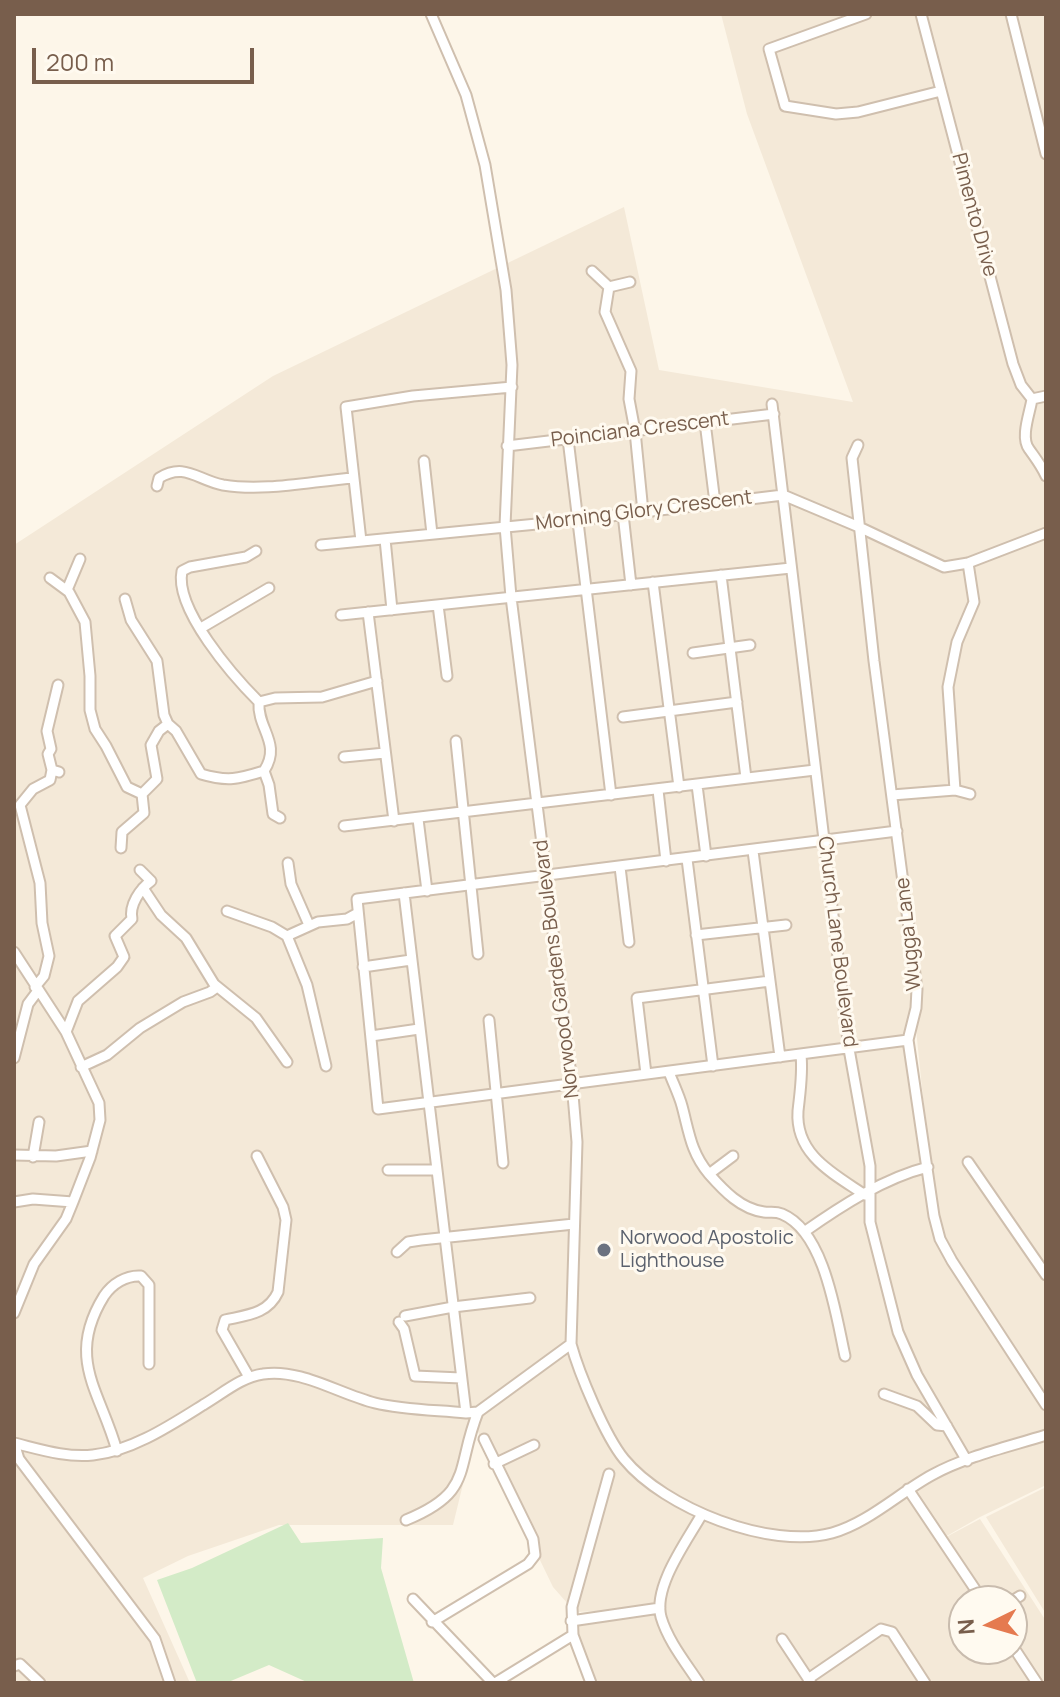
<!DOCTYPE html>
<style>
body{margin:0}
#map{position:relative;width:1060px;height:1697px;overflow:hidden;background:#fdf6e9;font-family:Manrope,sans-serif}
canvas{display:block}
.frame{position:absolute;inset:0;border:16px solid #785e4c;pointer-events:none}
.north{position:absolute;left:948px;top:1585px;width:80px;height:80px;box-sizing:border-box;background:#fffaf0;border:2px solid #c9bcae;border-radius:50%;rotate:265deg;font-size:22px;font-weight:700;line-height:32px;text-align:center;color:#785e4c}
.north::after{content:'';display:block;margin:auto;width:28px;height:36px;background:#e57a50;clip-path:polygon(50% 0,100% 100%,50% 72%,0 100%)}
.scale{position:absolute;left:32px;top:48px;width:222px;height:36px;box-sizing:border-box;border:4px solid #785e4c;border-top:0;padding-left:10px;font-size:24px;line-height:28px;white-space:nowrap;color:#785e4c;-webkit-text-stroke:6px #fffaf0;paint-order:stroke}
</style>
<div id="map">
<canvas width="1060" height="1697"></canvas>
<div class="frame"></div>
<div class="north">N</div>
<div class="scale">200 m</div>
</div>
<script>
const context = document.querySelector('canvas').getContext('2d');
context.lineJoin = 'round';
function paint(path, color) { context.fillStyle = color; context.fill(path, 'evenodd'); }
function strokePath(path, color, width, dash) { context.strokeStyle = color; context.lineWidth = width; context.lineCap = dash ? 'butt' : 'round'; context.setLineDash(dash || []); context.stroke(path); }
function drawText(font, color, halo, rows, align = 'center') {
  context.font = font + ' Manrope,sans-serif'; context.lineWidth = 6; context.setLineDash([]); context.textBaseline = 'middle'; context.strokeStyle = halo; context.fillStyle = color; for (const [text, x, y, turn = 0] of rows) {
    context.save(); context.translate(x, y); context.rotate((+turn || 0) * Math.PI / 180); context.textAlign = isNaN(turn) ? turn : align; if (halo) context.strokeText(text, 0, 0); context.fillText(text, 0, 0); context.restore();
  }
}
paint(new Path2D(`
 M721,14H1046V1395L1022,1363L1046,1398V1485L980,1517L931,1545L980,1519L1046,1621V1683H598L578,1649V1617L653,1609L575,1612L553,1587L477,1430L458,1371L474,1439L453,1525H279L188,1556L143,1578L190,1683H14V545L273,376L624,207L659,370L853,402L747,114ZM915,1029H916L926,1128L913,1039ZM964,1601H1012V1649H964Z
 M1046,1487V1614L986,1517Z`), '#f4e9d8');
paint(new Path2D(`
 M288,1523L301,1543L383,1538L381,1568L414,1683H309L269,1665L226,1683H197L157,1580L192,1568Z`), '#d3ebc7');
const minor = new Path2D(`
 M431,14L466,95L485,165L506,290L512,365L505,526L511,597L572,1083L577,1142L571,1344C579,1373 605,1436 624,1459C664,1508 770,1550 832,1533C868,1523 899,1493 932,1475C967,1456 1008,1447 1046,1435
 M866,14L769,49L785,106L836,114L858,112L941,91
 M921,14L1013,364L1021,385L1032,399
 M1011,14L1046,154
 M592,271L609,287L605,312L631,371L629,399L635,431L643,512
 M609,287L630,282
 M1032,399C1030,413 1020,437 1029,449C1036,459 1041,465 1046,476
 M1032,399L1046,396
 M772,404L849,1049L870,1166V1222L898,1332L917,1375L967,1461
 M705,422L715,503
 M568,439L611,795
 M858,445L852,458L874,661L917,989L916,1008L908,1040L934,1216L940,1239L952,1261L1046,1405
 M507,446L774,414
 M424,461L432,534
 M157,486L159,478C185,462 197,480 223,485C265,492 312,481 354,478
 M623,514L631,585
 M385,539L392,610
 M361,541L346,407L413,396L512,387
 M321,545L578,520L783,495L859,527L944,567L968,563L1046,533
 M256,551L246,557L190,567L182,571C174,609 234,677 259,702
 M721,575L746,778
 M50,578L69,592L85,622L90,676V710L95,729L106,746L127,787L142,794L144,813L122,832L121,848
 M653,582L679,787
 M67,590L80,559
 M125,599L131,620L157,661L164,715L168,724
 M438,605L447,676
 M368,612L394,821
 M341,615L791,568
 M201,628L269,588
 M693,653L750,645
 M58,685L47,731L51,749L48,754L52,770L59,772
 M623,717L737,702
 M456,741L478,954
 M344,757L385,753
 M264,771L269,785L273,814L280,818
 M697,785L706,856
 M658,790L666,861
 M955,790L948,687L957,642L974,602L968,563
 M142,794L157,779L151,745L159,731L168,724L176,731L201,774C228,782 238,779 264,771C282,743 257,729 259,702L275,698L322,697L377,681
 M892,795L955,790L970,794
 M418,819L427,891
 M344,826L815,770
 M897,831L357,899L378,1109L908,1040
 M753,851L780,1057
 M687,859L713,1066
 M288,863L291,884L309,925
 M620,867L629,942
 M143,888L161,915L186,938L214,984L256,1018L287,1062
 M404,893L466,1413
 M227,911L272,927L287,936
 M696,935L786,925
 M14,952L66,1032L99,1103L100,1120L90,1158L73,1202L66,1219L34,1264L14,1313
 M363,967L411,960
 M35,987L44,976L49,956L42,923L40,883L20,805L33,789L50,780L52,770
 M489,1020L503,1163
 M66,1032L78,1001L117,967L124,957L115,936L132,919C129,905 140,889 151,881L140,870
 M371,1036L419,1029
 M801,1055C803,1074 800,1092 798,1111C795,1155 834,1174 865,1195
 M14,1058L28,1004L37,992
 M326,1066L307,985L287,936L318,922L347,919L358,913
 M81,1067L107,1055L140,1028L183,1002L210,992L217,987
 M669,1072C673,1083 679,1095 682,1106C689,1132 691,1153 709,1174C724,1191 741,1209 764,1212C770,1213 775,1211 782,1214C825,1232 836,1316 845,1356
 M646,1074L637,998L770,981
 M14,1155L56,1156L92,1151
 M33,1157L39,1122
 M968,1162L1046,1275
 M388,1170H436
 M709,1174L733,1156
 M14,1202L33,1199L73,1202
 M804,1232C841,1206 884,1178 928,1167
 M397,1252L408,1242L421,1240L574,1224
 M405,1316L453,1307L530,1298
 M399,1322L404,1329L415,1376L461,1378
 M249,1377L222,1330L225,1320C247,1315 268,1314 278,1292L286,1220L283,1207L257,1156
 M884,1394L917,1406L937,1425L947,1426
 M14,1443C39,1449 66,1458 93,1455C132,1451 171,1425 203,1405C222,1394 241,1377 263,1374C300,1368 339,1394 375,1403C404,1410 436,1410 466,1413L478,1412L571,1344
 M14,1443L19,1459L155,1639L170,1683
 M117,1451C101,1392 65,1359 104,1296C112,1284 126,1275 141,1276L149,1285V1364
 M494,1464L534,1445
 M908,1489L983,1601
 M406,1520C474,1492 455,1470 478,1412
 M413,1599L493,1683
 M1012,1601L1020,1596
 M571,1621L660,1608
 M432,1622L528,1564L535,1555L533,1539L484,1439
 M782,1639L811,1683
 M1012,1645L1037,1683
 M14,1666L20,1664L40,1683
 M808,1679L881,1629L892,1632L925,1683
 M495,1683L573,1635
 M591,1683L573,1635L572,1607L609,1474
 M699,1683C686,1663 668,1641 661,1617C653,1586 687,1541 702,1514`);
strokePath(minor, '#cfbfae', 13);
strokePath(minor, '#fff', 9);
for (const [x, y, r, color] of [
 [604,1250,8,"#6b7280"]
]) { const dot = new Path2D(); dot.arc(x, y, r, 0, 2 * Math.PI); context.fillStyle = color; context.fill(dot); strokePath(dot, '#fffaf0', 3); }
drawText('20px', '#785e4c', '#fffaf0', [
 ["Pimento Drive",974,215,75],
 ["Poinciana Crescent",640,430,-7],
 ["Morning Glory Crescent",644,511,-7],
 ["Wugga Lane",909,934,-96],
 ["Church Lane Boulevard",837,942,83],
 ["Norwood Gardens Boulevard",557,969,-97]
]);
drawText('20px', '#5b616d', '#fffaf0', [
 ["Norwood Apostolic",620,1238],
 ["Lighthouse",620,1261]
], 'left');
</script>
